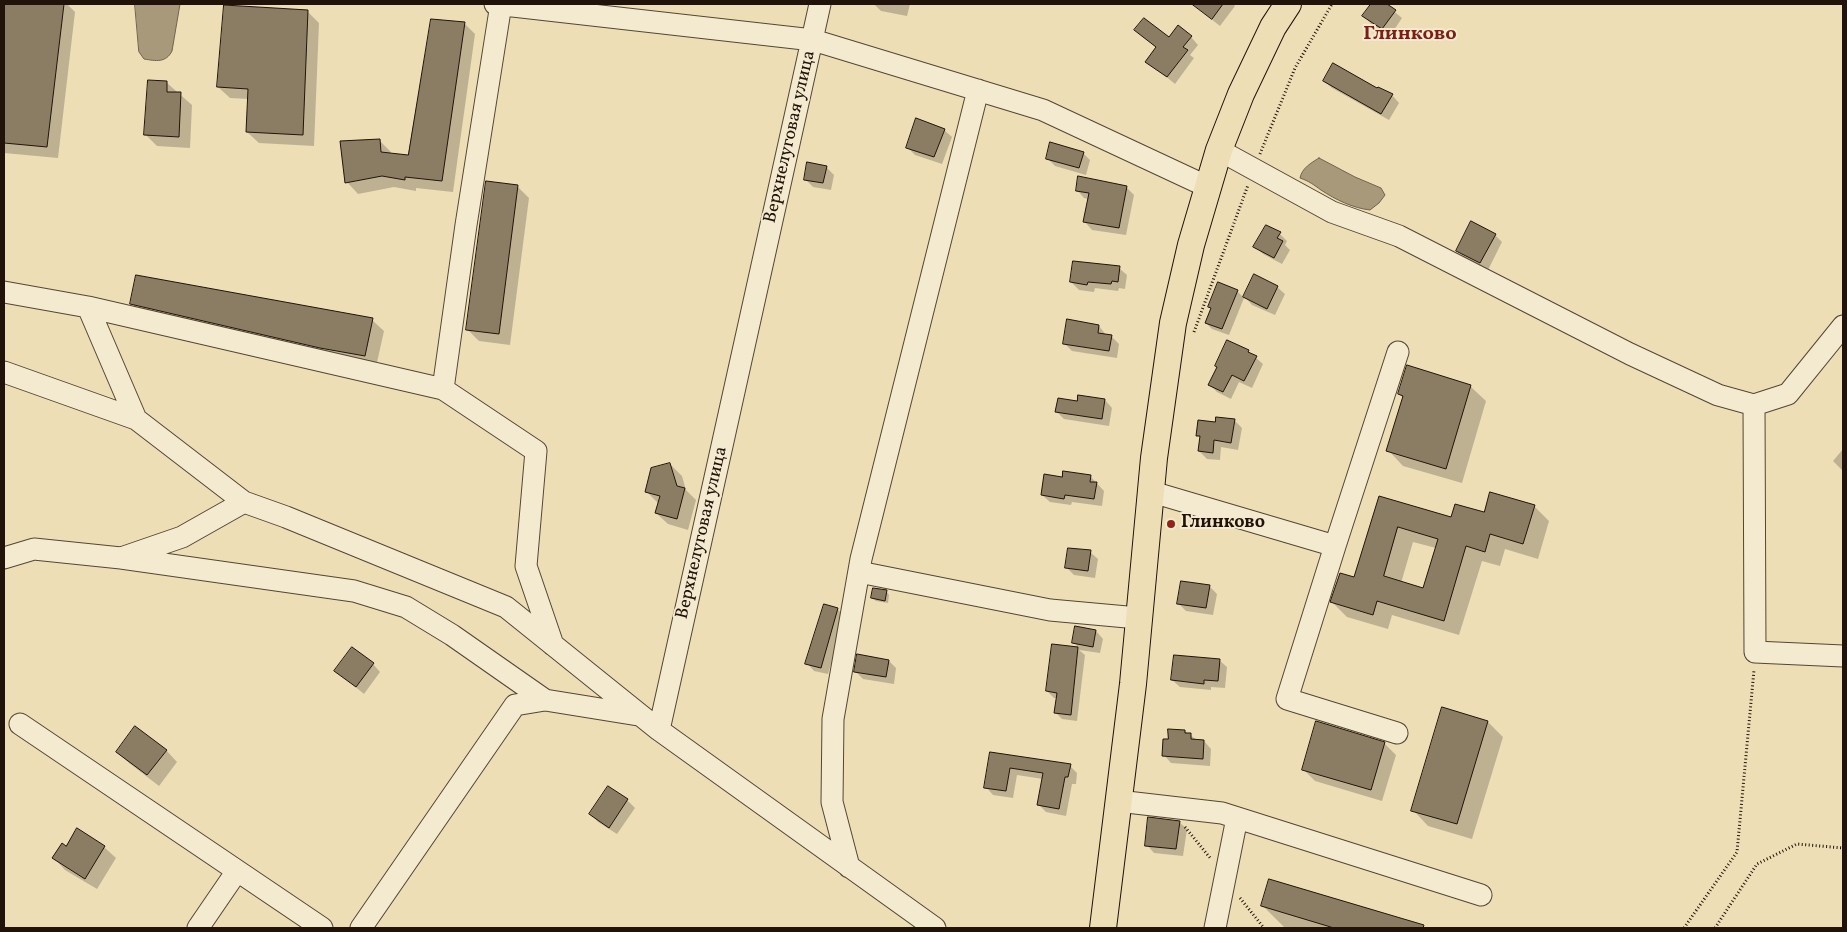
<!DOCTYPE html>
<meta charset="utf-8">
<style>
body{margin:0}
#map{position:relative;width:1847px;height:932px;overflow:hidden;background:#eddeb6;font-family:Vollkorn,serif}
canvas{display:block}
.frame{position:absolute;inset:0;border:5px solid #211309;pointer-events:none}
</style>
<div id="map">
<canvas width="1847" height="932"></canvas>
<div class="frame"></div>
</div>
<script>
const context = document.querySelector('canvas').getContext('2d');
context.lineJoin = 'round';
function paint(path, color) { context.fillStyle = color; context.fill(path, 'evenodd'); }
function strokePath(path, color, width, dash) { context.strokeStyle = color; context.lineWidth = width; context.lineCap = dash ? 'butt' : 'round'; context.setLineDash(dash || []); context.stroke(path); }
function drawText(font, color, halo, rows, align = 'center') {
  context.font = font + ' Vollkorn,serif'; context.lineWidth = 4; context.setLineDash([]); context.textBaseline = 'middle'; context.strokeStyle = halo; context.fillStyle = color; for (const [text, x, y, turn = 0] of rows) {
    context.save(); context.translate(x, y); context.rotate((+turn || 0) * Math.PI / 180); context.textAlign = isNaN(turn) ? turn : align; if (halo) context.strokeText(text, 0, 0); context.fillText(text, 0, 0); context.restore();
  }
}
const water = new Path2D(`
 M135,4H180L172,51C166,63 156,61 144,59L139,52Z
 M1319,158L1355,177L1381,188L1385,195L1379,203L1370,210C1353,208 1336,200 1321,190C1314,185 1309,181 1300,178C1302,168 1311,163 1319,158Z`);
paint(water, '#a8997b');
strokePath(water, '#72634d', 1);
paint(new Path2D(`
 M4,4H67L75,12L58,158L4,153Z
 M874,4H910L907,16L881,11Z
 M1192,4H1233L1235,6L1220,26Z
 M1373,4H1385L1402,18L1390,36L1371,24L1364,16Z
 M225,6L308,12L319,23L314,146L259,143L247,132L249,99L230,98L218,87Z
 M464,23L475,34L453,192L416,188V191L394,187L358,194L347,182L379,140L391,152V154L410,156Z
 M1136,30L1169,39L1191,37L1198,45L1190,55L1194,58L1175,84L1147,61L1157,48Z
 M1324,81L1378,90L1392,95L1399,103L1389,120L1332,88Z
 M167,83L192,105L190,148L157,146L145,134Z
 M944,130L952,137L942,164L915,155L907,147Z
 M1083,153L1090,160L1086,175L1055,166L1047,158Z
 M826,167L834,175L831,190L813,187L805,179Z
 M487,182L518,187L529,198L510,345L479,341L468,330Z
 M1126,187L1134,195L1126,235L1092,230L1085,222L1089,199L1084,198L1077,190Z
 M1266,227L1280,234L1287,241L1285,245L1290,250L1282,264L1263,254L1255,247Z
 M1495,235L1502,242L1488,270L1465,258L1457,251Z
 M1119,268L1127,275L1125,289L1119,288L1118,291L1095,288L1094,292L1079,290L1071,282Z
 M1277,287L1285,294L1275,315L1252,305L1245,297Z
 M1237,291L1244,298L1229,335L1212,329L1206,323L1212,309Z
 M132,304L372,320L384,331L376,367L143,315Z
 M1099,326L1106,335L1111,336L1119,344L1117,358L1072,351L1065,344Z
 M1248,351L1263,364L1252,388L1239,382L1231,399L1217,392L1210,385Z
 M1470,386L1486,401L1462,483L1403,466L1388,450L1403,398L1399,393Z
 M1079,396L1105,400L1112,408L1109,426L1064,419L1057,412L1078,403Z
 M1234,420L1242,428L1238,450L1221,447L1220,460L1207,459L1199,451L1201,439L1198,435L1216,423Z
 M1843,449V471L1833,461Z
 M670,464L682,476L686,490L696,500L688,530L668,524L656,513L659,504L647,492Z
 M1091,477L1104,491L1102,506L1072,502L1071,505L1050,502L1042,495L1063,478Z
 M1379,497L1452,519L1534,506L1549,521L1538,559L1505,549L1500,566L1482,561L1459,635L1392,615L1388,629L1347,617L1332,602L1355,579ZM1413,542L1436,548L1424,590L1401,583Z
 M1090,552L1098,559L1095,578L1074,575L1066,567Z
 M1209,586L1217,594L1213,615L1186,611L1179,604Z
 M886,591L889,595L888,603L876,601L872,598Z
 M837,609L845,617L828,674L814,671L807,663Z
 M1096,631L1103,639L1100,653L1079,650L1085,655L1077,721L1062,719L1055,712L1057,698H1054L1047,691L1053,645L1079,648L1073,642Z
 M1219,660L1227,667L1225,688L1211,687V690L1180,687L1172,680Z
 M889,661L896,668L894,684L863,679L855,671Z
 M373,664L380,672L364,694L336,671Z
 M1488,722L1503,737L1472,839L1428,826L1413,810Z
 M1185,731L1198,741H1204L1211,749L1210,766L1171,763L1164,755L1169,740Z
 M1384,743L1396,755L1382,801L1315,781L1303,769Z
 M166,750L177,762L159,786L129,763L117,752Z
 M991,753L1070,766L1077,773L1076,784H1072L1066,816L1046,812L1038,804L1043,779L1017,775L1013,798L993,795L986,787Z
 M609,788L627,800L635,808L617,834L598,822L591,814Z
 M1179,822L1187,829L1183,856L1154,853L1147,845Z
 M67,847H104L116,858L97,889L65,870L54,858Z
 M1263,906L1419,925L1423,928H1285Z`), '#0003');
const building = new Path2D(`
 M4,4H64L47,147L4,143Z
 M1192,4H1223L1212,19Z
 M1371,4H1387L1396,10L1382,29L1362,16Z
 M224,5L308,10L303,135L246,132L248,89L217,87Z
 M1144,18L1169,37L1178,25L1192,36L1183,47L1188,50L1167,77L1145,62L1156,47L1134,30Z
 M431,19L465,22L442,181L405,177V180L382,176L345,183L340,141L380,139L381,152L408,155Z
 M1333,63L1377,88L1378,87L1393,94L1381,114L1323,81Z
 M148,80L167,81V92H181L179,137L144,135Z
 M916,118L945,129L934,157L906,148Z
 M1050,142L1084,152L1079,168L1046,159Z
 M807,162L827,166L823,183L804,180Z
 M1078,176L1127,186L1119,228L1083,222L1089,193L1076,191Z
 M486,181L518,185L499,334L466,330Z
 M1471,221L1496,234L1480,263L1456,251Z
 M1266,225L1281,232L1277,238L1283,241L1274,258L1253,247Z
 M1073,261L1120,266L1118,282L1112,281L1111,284L1088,282L1087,285L1070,282Z
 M1254,274L1278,286L1267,309L1243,297Z
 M136,275L373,318L365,356L320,348L130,304Z
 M1218,282L1238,290L1222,329L1205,323L1211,308L1208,307Z
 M1067,319L1099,325L1098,333L1112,335L1109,351L1063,344Z
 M1227,340L1249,350L1248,352L1257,356L1244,381L1232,375L1223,392L1208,385L1217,367L1215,366Z
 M1407,365L1471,385L1446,469L1386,451L1403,396L1398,394Z
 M1078,395L1105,399L1102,419L1055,412L1058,398L1077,401Z
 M1216,417L1235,419L1231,443L1214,440L1213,453L1198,451L1200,436H1196L1198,420L1215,422Z
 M670,463L677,486L685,488L677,519L655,513L660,496L645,492L651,468Z
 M1063,471L1091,475L1090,482H1097L1094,499L1065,495L1064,499L1041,495L1044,474L1062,477Z
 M1490,492L1535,505L1523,544L1490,534L1485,552L1466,546L1444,621L1377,601L1373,615L1330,602L1340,573L1354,577L1379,496L1451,517L1455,504L1484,512ZM1398,527L1438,539L1423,588L1384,576Z
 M1068,548L1091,550L1088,571L1065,568Z
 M1181,581L1210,585L1206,608L1177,604Z
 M873,588L887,590L885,601L871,598Z
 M824,604L838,608L821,668L805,664Z
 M1075,626L1096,630L1093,647L1072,643Z
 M1052,644L1078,647L1071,715L1054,713L1057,693L1046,691Z
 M352,647L374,663L356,687L334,671Z
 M857,654L889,660L886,677L854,672Z
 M1174,655L1220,659L1218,681L1204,680V684L1171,680Z
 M1442,707L1488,721L1457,824L1411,811Z
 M1316,721L1385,742L1371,790L1302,770Z
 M135,726L167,750L147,775L116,752Z
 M1168,729L1185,730V733H1191V739L1204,740L1203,759L1162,756L1163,739H1168Z
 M990,752L1071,764L1068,777H1065L1059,809L1037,805L1043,773L1010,768L1006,791L984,788Z
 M608,786L628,799L609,828L589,814Z
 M1148,817L1180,821L1176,849L1145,846Z
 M77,828L105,846L85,879L52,858L62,843L66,846Z
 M1269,879L1424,925L1423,928H1334L1261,906Z`);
paint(building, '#8b7d63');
strokePath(building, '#211309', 1);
const minor = new Path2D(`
 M495,4L813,40L1043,110L1208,187
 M820,4L659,730L935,928
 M1219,150L1332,212L1399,236L1630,354L1718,395L1754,405L1788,394L1843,326
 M4,292L88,307L443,389L466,225L501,4
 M88,307L136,419L244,502L286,517L506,607L659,730
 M4,372L136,419
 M443,389L536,451L526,566L553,645
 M1754,405L1755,652L1843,656
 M1152,492L1335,546L1287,699L1397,733
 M1335,546L1398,352
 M4,558L34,549L121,558L182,537L244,502
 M121,558L354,591L406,607L452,635L545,700
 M859,572L1050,610L1138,618
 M20,724L322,928
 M1118,801L1222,813L1481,895
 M849,867L832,802L833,719L861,559L978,90
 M198,928L237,871
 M361,928L515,705L545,700L638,715
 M1215,928L1237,818`);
const major = new Path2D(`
 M1103,928L1133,684L1154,458L1173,323L1191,245L1219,150L1241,94L1273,27L1288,4`);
strokePath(minor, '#544634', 23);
strokePath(major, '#211309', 28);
strokePath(new Path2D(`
 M1260,154L1295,68L1332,4
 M1194,332L1248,185
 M1185,827L1211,859
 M1240,898L1264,928
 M1684,928L1737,852L1754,670
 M1715,928L1757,864L1797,844L1843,848`), '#211309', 3, [1, 2.5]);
strokePath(minor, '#f3ead0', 21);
strokePath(major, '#eddeb6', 26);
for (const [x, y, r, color] of [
 [1171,524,5,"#8f2418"]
]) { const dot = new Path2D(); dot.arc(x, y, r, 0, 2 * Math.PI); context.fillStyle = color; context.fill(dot); strokePath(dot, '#f3ead0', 2); }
drawText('18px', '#211309', '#f3ead0', [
 ["Верхнелуговая улица",791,137,-77],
 ["Верхнелуговая улица",703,533,-77]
]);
drawText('bold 18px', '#211309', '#f3ead0', [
 ["Глинково",1181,524]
], 'left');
drawText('bold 20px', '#7a1f14', '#f3ead0', [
 ["Глинково",1410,35]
]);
</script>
